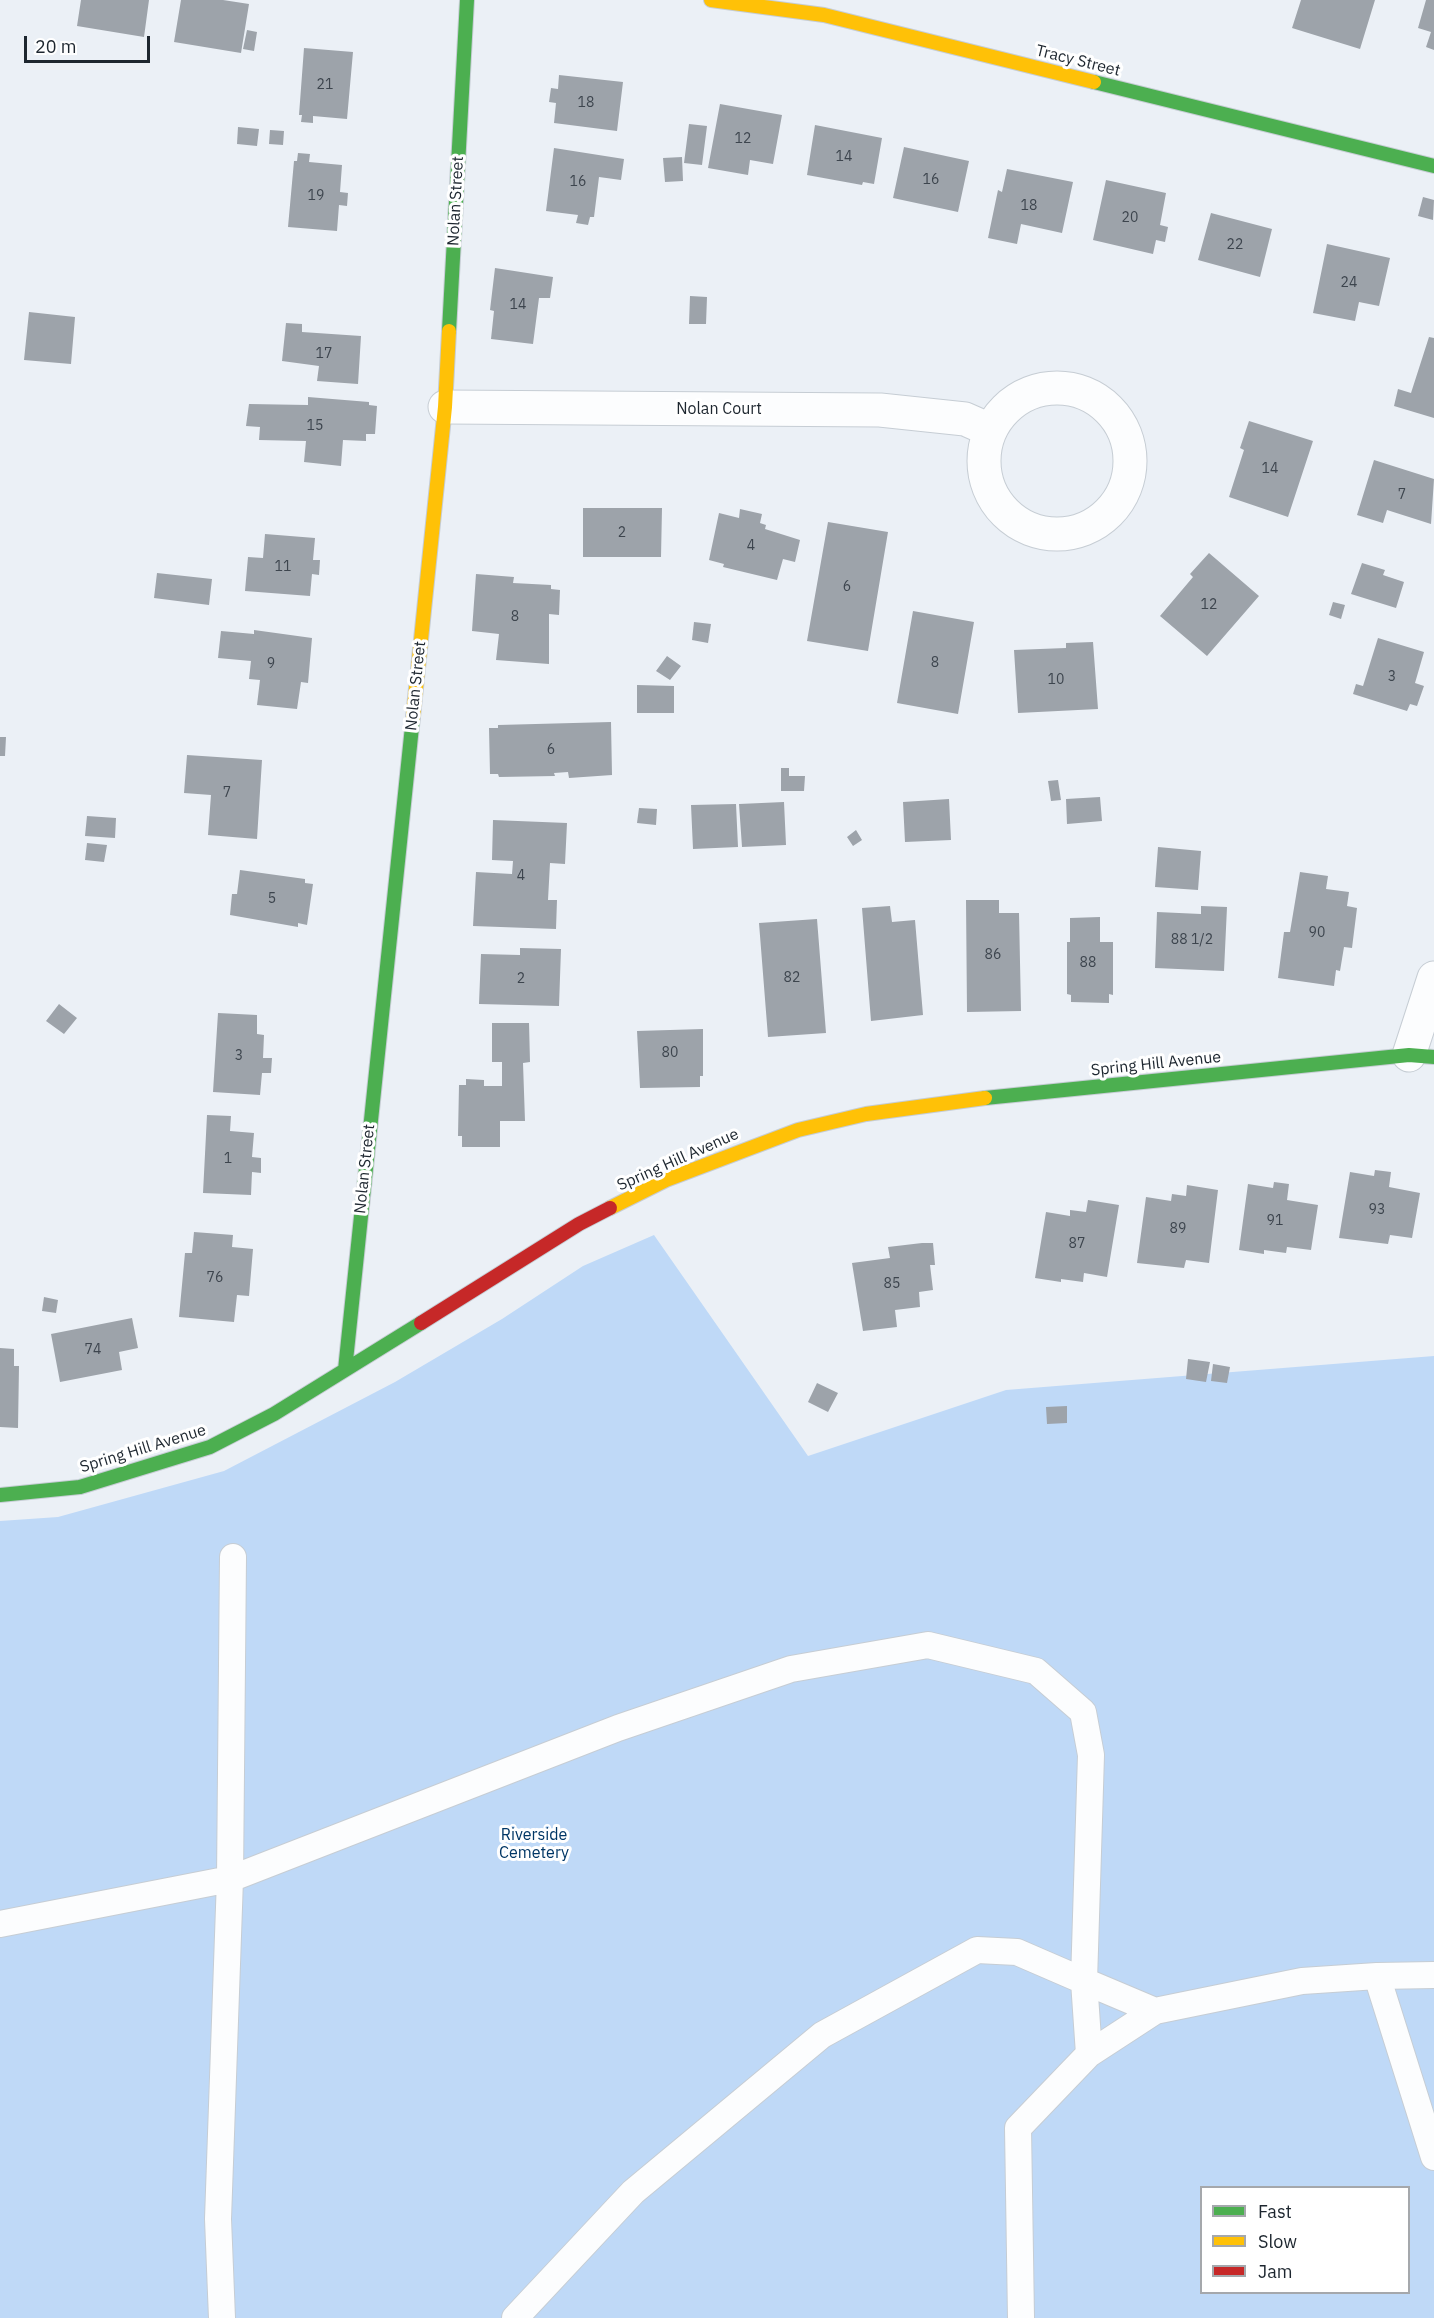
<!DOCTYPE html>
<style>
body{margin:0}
#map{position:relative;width:1434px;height:2318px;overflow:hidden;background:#ebf0f6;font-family:"IBM Plex Sans",sans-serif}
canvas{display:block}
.legend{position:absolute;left:1200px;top:2186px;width:210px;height:108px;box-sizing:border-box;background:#fff;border:2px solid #a5a8ac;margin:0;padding:8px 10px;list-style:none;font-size:18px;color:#1d262f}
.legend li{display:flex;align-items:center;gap:12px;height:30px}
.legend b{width:30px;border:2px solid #a5a8ac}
.scale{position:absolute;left:24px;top:36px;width:126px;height:27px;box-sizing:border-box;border:3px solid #1d262f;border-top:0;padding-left:8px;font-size:18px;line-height:21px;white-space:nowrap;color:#1d262f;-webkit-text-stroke:4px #fff;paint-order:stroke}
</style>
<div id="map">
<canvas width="1434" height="2318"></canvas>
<ul class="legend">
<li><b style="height:8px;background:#4caf50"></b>Fast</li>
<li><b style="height:8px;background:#ffc107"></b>Slow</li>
<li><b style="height:8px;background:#c62828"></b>Jam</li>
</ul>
<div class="scale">20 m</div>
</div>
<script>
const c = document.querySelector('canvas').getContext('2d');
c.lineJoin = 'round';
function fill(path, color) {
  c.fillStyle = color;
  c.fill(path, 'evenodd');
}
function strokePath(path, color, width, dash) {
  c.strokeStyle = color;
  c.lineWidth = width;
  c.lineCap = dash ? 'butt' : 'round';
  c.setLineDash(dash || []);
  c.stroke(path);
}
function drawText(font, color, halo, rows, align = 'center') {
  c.font = font + ' "IBM Plex Sans",sans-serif';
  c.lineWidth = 6;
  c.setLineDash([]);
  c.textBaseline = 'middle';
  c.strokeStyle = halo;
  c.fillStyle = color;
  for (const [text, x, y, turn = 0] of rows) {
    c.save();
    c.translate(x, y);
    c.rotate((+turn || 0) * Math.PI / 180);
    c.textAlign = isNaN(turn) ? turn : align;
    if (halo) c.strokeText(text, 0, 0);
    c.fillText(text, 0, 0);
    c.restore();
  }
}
const green = new Path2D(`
 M654,1235L808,1456L1006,1390L1434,1356V2318H0V1521L58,1517L224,1471L395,1382L502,1319L583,1266ZM1202,2188H1408V2292H1202Z`);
const building = new Path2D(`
 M81,0H149L144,37L77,26Z
 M181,0H223L249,4L241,53L174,42Z
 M1301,0H1375L1360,49L1292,28Z
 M1426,0H1434V50L1426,47L1431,32L1418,28Z
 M247,30L257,32L254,51L243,49Z
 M304,48L353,52L347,119L313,116V123L301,122L302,115H299Z
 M559,75L623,82L617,131L554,123L556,103L549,102L551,88L558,89Z
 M720,104L782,115L773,164L750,160L748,175L708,168Z
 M689,124L707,126L702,165L684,163Z
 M815,125L882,138L874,184L863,182L862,185L807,175Z
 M238,127L259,129L257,146L237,144Z
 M270,130L284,131L283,145L269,144Z
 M904,147L969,161L958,212L893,198Z
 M554,148L624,159L621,180L599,177L594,217H590L588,225L576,223L578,215L546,211Z
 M298,153L310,154L309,162L342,165L340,192L348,193L347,206L339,205L337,231L288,227L294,161H297Z
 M682,157L683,181L665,182L663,158Z
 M1007,169L1073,182L1062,233L1021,224L1017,244L988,238L998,190L1002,192Z
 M1106,180L1166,193L1160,225L1168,227L1165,242L1156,240L1153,254L1093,240Z
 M1423,197L1434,200L1433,220L1418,216Z
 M1211,213L1272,229L1260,277L1198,260Z
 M1327,244L1390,258L1379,306L1359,302L1355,321L1313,313Z
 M495,268L553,277L550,298H539L533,344L491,339L494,311L490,310Z
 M690,296L707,297L706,324H689Z
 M29,312L75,317L71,364L24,360Z
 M286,323L302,324V332L361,336L358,384L317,381L319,366L282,361Z
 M1429,337L1434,338V418L1394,406L1398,389L1411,393Z
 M308,397L369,402V405L377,406L375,434H366V441L343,440L341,466L304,462L306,441L259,440L260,427L246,426L249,404L308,405Z
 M1249,421L1313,441L1288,517L1229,497L1244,450L1240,448Z
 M1374,460L1434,479L1431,524L1387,510L1383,523L1357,515Z
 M583,508H662L661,557H583Z
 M740,509L762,514L760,523L766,525L765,529L800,540L795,562L783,559L777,580L723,567L724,564L709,560L719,513L739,518Z
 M828,522L888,532L868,651L807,641Z
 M265,534L315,538L313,560H320L319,575L312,574L310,596L245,591L248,557L263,558Z
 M1209,553L1259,596L1207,656L1160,616L1193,577L1190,574Z
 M1362,563L1385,570L1383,575L1404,582L1396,608L1351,594Z
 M157,573L212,579L209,605L154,598Z
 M476,574L514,577L513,583L551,585V589L560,590L559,615L549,614V664L496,660L499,634L472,631Z
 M1333,602L1345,605L1341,619L1329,615Z
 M913,611L974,622L958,714L897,703Z
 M694,622L711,624L708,643L692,640Z
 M254,630L312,638L308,683L301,682L297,709L257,705L260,680L249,679L251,661L218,658L221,631L254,634Z
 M1378,638L1424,652L1415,683L1424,686L1417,706L1410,704L1407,711L1353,694L1356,684L1363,686Z
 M1093,642L1098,709L1018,713L1014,650L1066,648V643Z
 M667,656L681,666L670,680L656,671Z
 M637,685L674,686V713H637Z
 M611,722L612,775L569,778L568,772L554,773L555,776L499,777L498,774H490L489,728H498V725Z
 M0,737H6L5,756H0Z
 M187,755L262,760L257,839L208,835L211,795L184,793Z
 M781,768H789V776H805L804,791H781Z
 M1058,780L1061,800L1051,801L1048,781Z
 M1100,797L1102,821L1067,824L1066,799Z
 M949,799L951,840L905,842L903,802Z
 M784,802L786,845L742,847L739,804Z
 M736,804L738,847L693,849L691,805Z
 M639,808L657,809L656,825L637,823Z
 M87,816L116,818L115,838L85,836Z
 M493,820L567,823L565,864L550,863L548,900H557L556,929L473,926L476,872L512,874L513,861L492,860Z
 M856,830L862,840L853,846L847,837Z
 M87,843L107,845L104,862L85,860Z
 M1158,847L1201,851L1198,890L1155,887Z
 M240,870L305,879V883L313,884L307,925L298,923V927L230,915L232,894H237Z
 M1300,872L1328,876L1326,889L1349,892L1347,906L1357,908L1352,948L1344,947L1340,971L1336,970L1334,986L1278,978L1284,932H1290Z
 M966,900H999V913H1019L1021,1011L967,1012Z
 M890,906L892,922L915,920L923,1015L871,1021L862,908Z
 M1201,906L1227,907L1224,971L1155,968L1157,912L1201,914Z
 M1100,917V942H1113V995L1109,994V1003L1071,1002V995L1067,994V942H1070V918Z
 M817,919L826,1033L768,1037L759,923Z
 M520,948L561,949L559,1006L479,1004L481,954L520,955Z
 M59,1004L77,1018L64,1034L46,1021Z
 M218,1013L257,1015V1034L264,1035L263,1058H272L271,1073H262L260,1095L213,1092Z
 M492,1023H529L530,1062L523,1063L525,1121H500V1147H462V1136H458L459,1085H466V1079L484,1080V1086H502V1062H492Z
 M703,1029V1076H700V1087L640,1088L637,1031Z
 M207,1115L231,1116L230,1131L254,1133L252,1157L261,1158V1173L252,1172L251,1195L203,1193Z
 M1375,1170L1391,1172L1389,1187L1420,1193L1412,1238L1390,1235L1388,1244L1339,1238L1350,1172L1374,1176Z
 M1274,1182L1289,1184L1287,1200L1318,1205L1311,1250L1287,1247L1286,1253L1264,1250V1254L1239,1250L1248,1184L1273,1188Z
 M1187,1185L1218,1190L1209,1263L1186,1260L1184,1268L1137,1263L1146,1197L1171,1201L1172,1194L1186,1196Z
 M1088,1200L1119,1205L1107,1277L1084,1273L1083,1282L1061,1279V1282L1035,1278L1046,1212L1070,1216V1210L1086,1212Z
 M194,1232L233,1235L232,1247L253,1249L249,1296L237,1295L234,1322L179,1317L185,1253H192Z
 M922,1243H933L935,1265H930L933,1290L919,1292L920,1307L895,1310L897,1327L863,1331L852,1263L890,1258L888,1247Z
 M44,1297L58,1300L56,1313L42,1311Z
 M132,1318L138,1348L119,1352L122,1370L60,1382L51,1334Z
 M0,1348L14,1349V1366H19L18,1428L0,1427Z
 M1188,1359L1210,1362L1206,1382L1186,1379Z
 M1213,1364L1230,1367L1227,1383L1211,1381Z
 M817,1383L838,1393L828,1412L808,1402Z
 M1067,1406V1423L1047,1424L1046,1407Z`);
const lane = new Path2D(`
 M233,1557L230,1879L618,1728L791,1669L928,1645L1036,1671L1083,1712L1091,1755L1084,1981L1017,1952L977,1950L822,2035L633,2192L515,2318
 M0,1924L230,1879L218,2219L222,2318
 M1377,1976L1434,1975
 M1155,2011L1302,1981L1377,1976L1434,2157
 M1021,2318L1018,2128L1089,2054L1155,2011L1084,1981L1089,2054`);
const street = new Path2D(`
 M984 461a73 73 0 1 1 146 0a73 73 0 1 1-146 0Z
 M445,407L880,410L965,419L990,430
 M1409,1055L1434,978`);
const fast = new Path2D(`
 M1094,82L1434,166
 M449,331L467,0
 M985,1098L1409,1055L1434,1057
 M345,1370L413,717
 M0,1495L80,1487L210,1447L274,1414L421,1323`);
const slow = new Path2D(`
 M711,0L824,15L1094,82
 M413,717L445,407L449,331
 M610,1208L666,1180L798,1130L866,1114L985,1098`);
const jam = new Path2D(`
 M421,1323L579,1224L610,1208`);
const numberNames = [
 ["21",325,85],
 ["18",586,103],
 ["12",743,139],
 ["14",844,157],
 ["16",931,180],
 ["16",578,182],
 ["19",316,196],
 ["18",1029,206],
 ["20",1130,218],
 ["22",1235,245],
 ["24",1349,283],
 ["14",518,305],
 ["17",324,354],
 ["15",315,426],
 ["14",1270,469],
 ["7",1402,495],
 ["2",622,533],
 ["4",751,546],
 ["11",283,567],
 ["6",847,587],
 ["12",1209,605],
 ["8",515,617],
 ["8",935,663],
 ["9",271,664],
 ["3",1392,677],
 ["10",1056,680],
 ["6",551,750],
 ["7",227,793],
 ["4",521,876],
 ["5",272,899],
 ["90",1317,933],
 ["88 1/2",1192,940],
 ["86",993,955],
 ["88",1088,963],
 ["82",792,978],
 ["2",521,979],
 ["80",670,1053],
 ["3",239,1056],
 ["1",228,1159],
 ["93",1377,1210],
 ["91",1275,1221],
 ["89",1178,1229],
 ["87",1077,1244],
 ["76",215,1278],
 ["85",892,1284],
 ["74",93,1350]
];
const streetNames = [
 ["Tracy Street",1078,61,14],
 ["Nolan Street",456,201,-87],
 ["Nolan Court",719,409],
 ["Nolan Street",416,686,-84],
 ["Spring Hill Avenue",1156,1064,-6],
 ["Spring Hill Avenue",678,1160,-24],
 ["Nolan Street",365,1169,-84],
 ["Spring Hill Avenue",143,1449,-17]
];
const parkNames = [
 ["Riverside",534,1835],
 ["Cemetery",534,1853]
];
fill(green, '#bfd9f7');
fill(building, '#9da3aa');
strokePath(lane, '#c6cdd4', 28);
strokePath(street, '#c6cdd4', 35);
strokePath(fast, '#c6cdd4', 16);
strokePath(slow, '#c6cdd4', 16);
strokePath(jam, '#c6cdd4', 16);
strokePath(lane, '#fcfdfe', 26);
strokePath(street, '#fcfdfe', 33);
strokePath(fast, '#4caf50', 14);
strokePath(slow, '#ffc107', 14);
strokePath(jam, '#c62828', 14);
drawText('14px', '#3d454e', null, numberNames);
drawText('16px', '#1d262f', '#fff', streetNames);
drawText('16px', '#003665', '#fff', parkNames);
</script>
